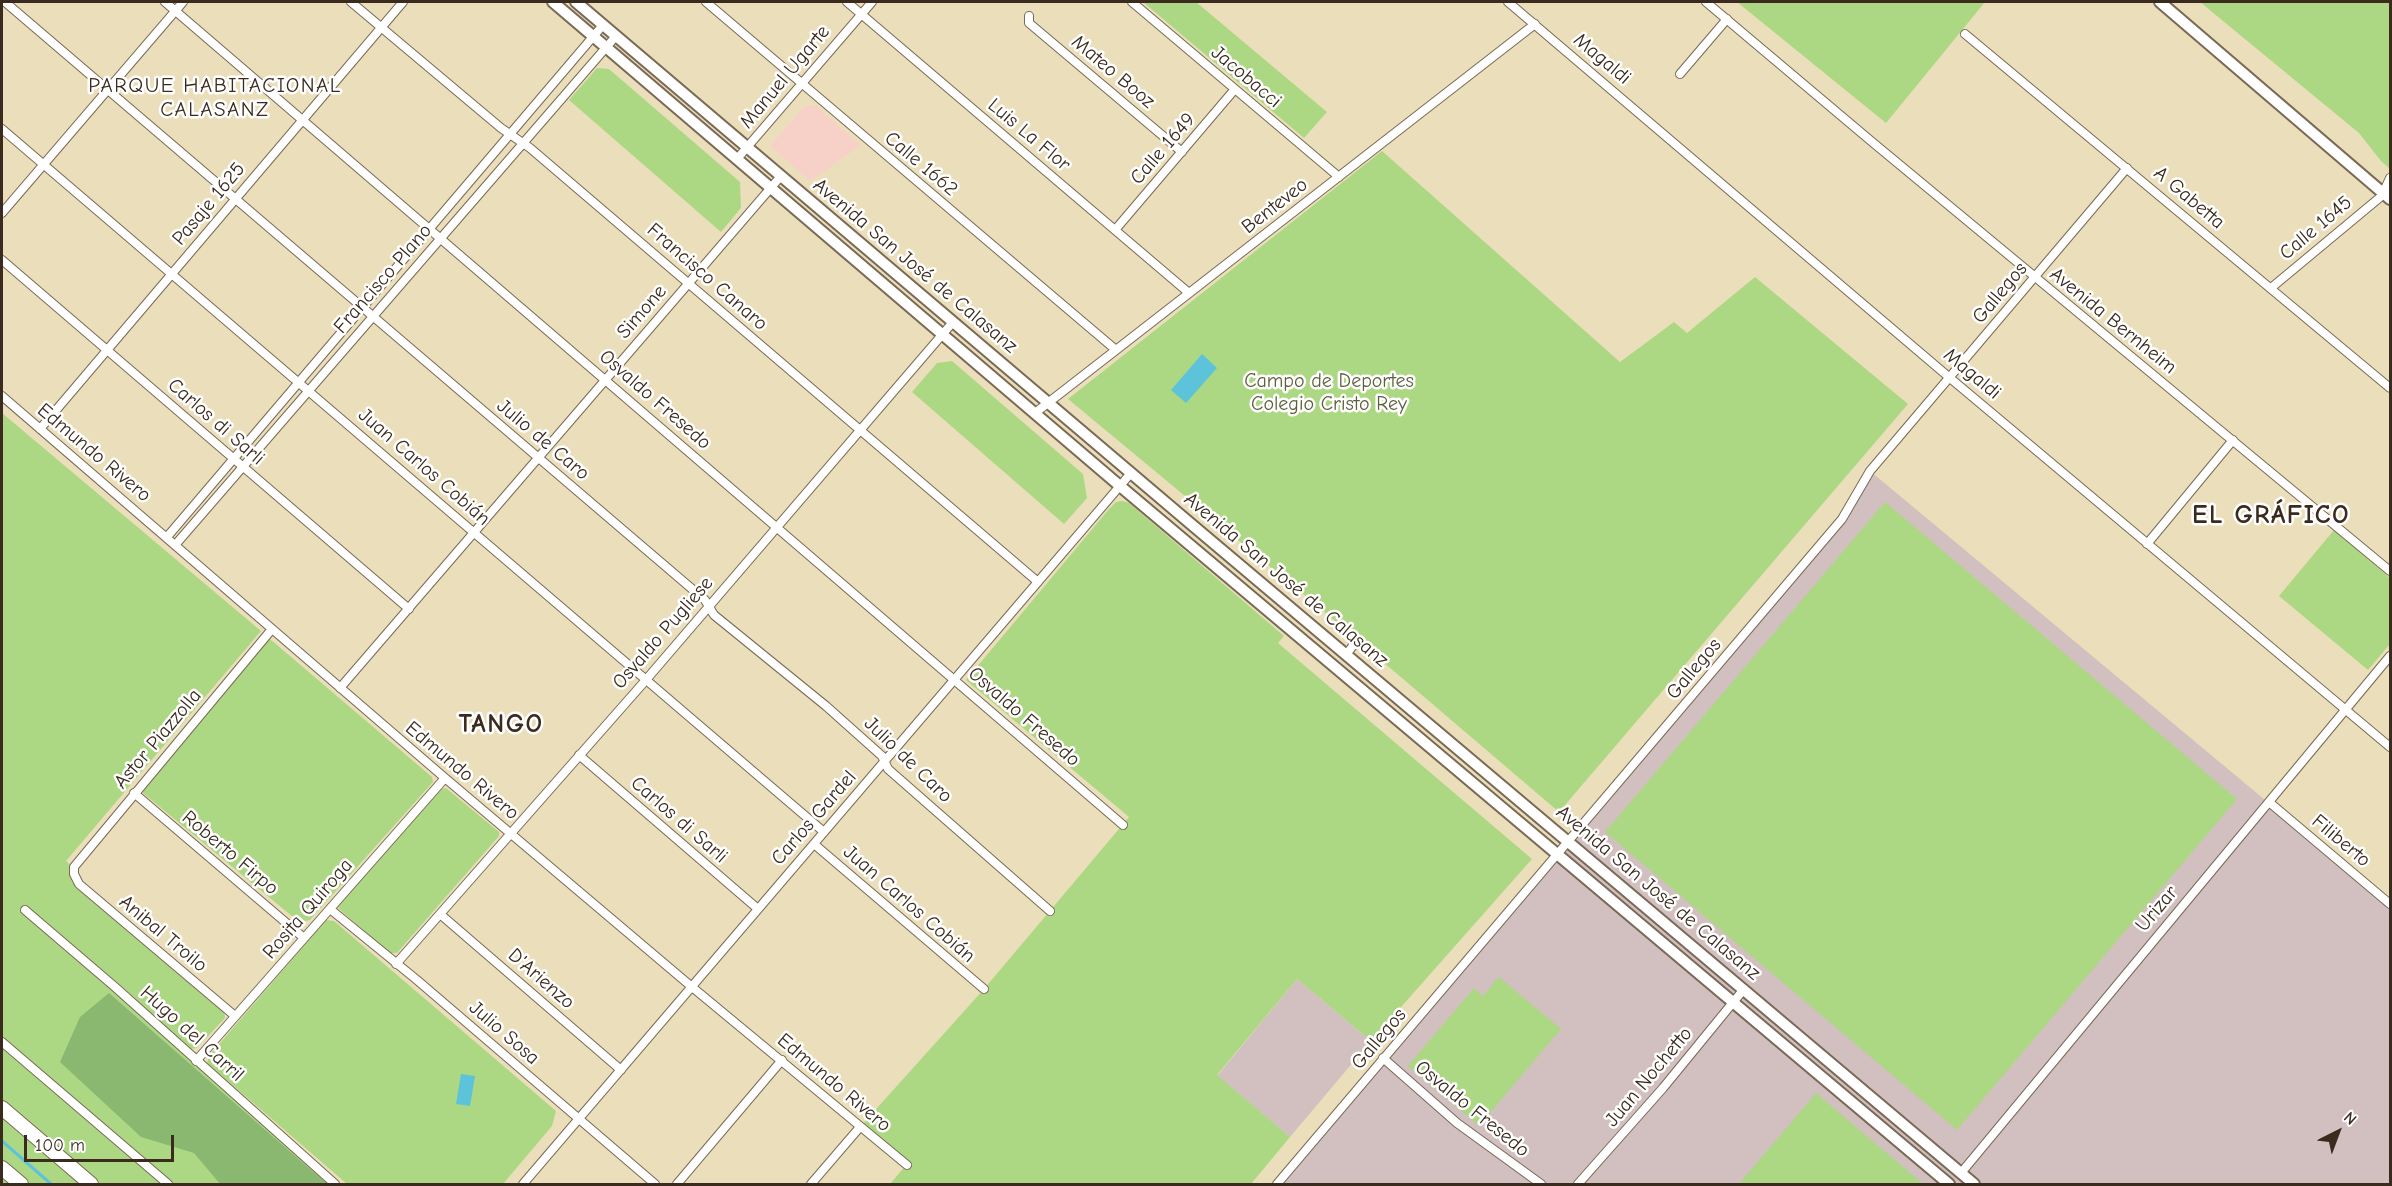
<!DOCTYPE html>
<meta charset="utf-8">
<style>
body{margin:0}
#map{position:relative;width:2392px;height:1186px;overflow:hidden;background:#ebdeba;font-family:"Comic Neue",sans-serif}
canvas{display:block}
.frame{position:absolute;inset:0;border:3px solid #3b2a1e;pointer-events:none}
.north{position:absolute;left:2308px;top:1102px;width:60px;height:60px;-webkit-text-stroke:4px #fff;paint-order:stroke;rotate:42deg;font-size:16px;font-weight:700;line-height:24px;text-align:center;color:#3b2a1e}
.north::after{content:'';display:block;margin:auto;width:21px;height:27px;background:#3b2a1e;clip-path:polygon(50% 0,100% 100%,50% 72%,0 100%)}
.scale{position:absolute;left:24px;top:1135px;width:150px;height:27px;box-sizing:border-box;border:3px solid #3b2a1e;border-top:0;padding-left:8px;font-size:18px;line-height:21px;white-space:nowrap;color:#3b2a1e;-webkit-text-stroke:4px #fff;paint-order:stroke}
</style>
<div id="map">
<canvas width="2392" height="1186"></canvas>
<div class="frame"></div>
<div class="north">N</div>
<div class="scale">100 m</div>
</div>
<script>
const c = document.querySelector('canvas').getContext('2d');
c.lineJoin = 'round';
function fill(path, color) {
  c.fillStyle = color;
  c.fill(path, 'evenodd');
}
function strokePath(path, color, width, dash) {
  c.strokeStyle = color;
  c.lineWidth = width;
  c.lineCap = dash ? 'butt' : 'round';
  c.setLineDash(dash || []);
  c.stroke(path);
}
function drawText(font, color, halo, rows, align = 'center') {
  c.font = font + ' "Comic Neue",sans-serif';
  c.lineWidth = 5;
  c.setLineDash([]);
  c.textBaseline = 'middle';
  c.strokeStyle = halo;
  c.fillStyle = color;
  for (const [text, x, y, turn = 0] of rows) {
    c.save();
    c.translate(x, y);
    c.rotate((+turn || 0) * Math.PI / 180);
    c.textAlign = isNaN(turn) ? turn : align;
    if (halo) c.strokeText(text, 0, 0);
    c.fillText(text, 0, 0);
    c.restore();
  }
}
const built = new Path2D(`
 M815,105L861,145L810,181L770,146L805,106Z`);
const industrial = new Path2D(`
 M1870,471L2390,904V1184H1277L1842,519Z
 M1297,979L1371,1041L1290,1137L1217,1076Z`);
const green = new Path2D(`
 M1143,2H1196L1327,112L1304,138Z
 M1737,2H1985L1886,123Z
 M2200,2H2390V169L2381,161L2359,133Z
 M597,68L609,69L740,182L741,208L721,232L569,100Z
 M1382,151L1620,362L1674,322L1687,333L1755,277L1908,404L1559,812L1314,603L1068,399Z
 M952,361L1083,474L1087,498L1064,524L912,392L937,363Z
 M2,413L261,631L66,861L72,866L70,875L72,882L224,1012L225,1018L197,1048L190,1049L125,989L28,907L25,910L335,1184H2Z
 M1122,501L1129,503L1284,636L1278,643L1532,859L1371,1041L1297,979L1217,1075L1290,1137L1251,1184H890L907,1164L860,1127L984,989L1129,817L966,680L1109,509L1116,502Z
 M1885,502L2237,799L1957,1130L1605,832Z
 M2334,530L2390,578V644L2368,670L2279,596Z
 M270,639L432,777L433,782L310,920L299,922L143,793L145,785L263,644Z
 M446,788L499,832V836L397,953H390L338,908V903L442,789Z
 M326,920L334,921L556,1111L552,1126L503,1184H347L207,1063L209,1056Z
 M1499,977L1561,1029L1479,1126L1408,1066L1474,988L1483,996Z
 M1816,1093L1923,1184H1739Z`);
const forest = new Path2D(`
 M109,993L327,1184H220L194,1153L141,1137L60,1062L80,1017Z`);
const water = new Path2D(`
 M1202,354L1217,368L1186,403L1171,390Z
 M461,1074L475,1076L470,1106L456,1104Z`);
const stream = new Path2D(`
 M2,1141L51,1184`);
const street = new Path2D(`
 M5,2L705,600L714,615L826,706L882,756L888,769L1050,911
 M165,2L1123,825
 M351,2L501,128L530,148L1038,582
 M706,2L1116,350
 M847,2L1189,293
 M1132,2L1339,177
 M1508,2L1950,378L2390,747
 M1706,2L1871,141L2390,571
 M1029,16V23L1182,152
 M1965,34L2390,388
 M1680,74L1727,19
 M2,129L824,832
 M737,159L872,2
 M2384,191L2390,178
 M2,213L183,2
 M1115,230L1235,89
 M2,260L409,609
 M2271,288L2390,189
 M2,396L445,778L692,987L907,1165
 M1035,413L1535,24
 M40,429L403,2
 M167,537L603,25
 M176,544L616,36
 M2147,544L2233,440
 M1346,655L1357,640
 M340,688L781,176
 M579,755L758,909
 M134,793L304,938
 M2269,802L2390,904
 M814,844L984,989
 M330,909L417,980L655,1184
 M25,910L115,987L335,1184
 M440,914L621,1070
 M396,964L645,681L953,322
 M235,1016L79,884L74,874V867L272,629
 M2,1042L168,1184
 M1383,1058L1457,1123L1541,1184
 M196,1061L445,778
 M1961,1173L2390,656
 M523,1184L1131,473
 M677,1184L782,1060
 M811,1184L860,1127
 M1277,1184L1842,519L1870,471L2127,168
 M1578,1184L1663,1088L1744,989`);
const secondary = new Path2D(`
 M553,2L1120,486L1949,1184
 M576,2C1039,399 1509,790 1974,1184
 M2160,2L2390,199`);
const highway = new Path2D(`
 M2,1108L91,1184
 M2,1168L21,1184`);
const streetNames = [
 ["Magaldi",1602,59,40],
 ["Mateo Booz",1113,72,40],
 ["Manuel Ugarte",785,77,-50],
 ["Jacobacci",1246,77,40],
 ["Luis La Flor",1029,135,40],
 ["Calle 1649",1163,149,-49],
 ["Calle 1662",921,164,40],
 ["A Gabetta",2189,198,40],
 ["Pasaje 1625",209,204,-50],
 ["Benteveo",1275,206,-38],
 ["Calle 1645",2316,228,-40],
 ["Avenida San José de Calasanz",915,266,40],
 ["Francisco Canaro",707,277,41],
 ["Francisco Plano",383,279,-49],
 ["Gallegos",2000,293,-50],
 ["Simone",642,312,-49],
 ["Avenida Bernheim",2113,321,39],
 ["Magaldi",1972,374,40],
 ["Osvaldo Fresedo",655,400,41],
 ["Carlos di Sarli",216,422,41],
 ["Julio de Caro",543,440,40],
 ["Edmundo Rivero",94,453,40],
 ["Juan Carlos Cobián",424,467,41],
 ["Avenida San José de Calasanz",1286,580,40],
 ["Osvaldo Pugliese",663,633,-49],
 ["Gallegos",1694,669,-50],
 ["Osvaldo Fresedo",1024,717,41],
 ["Astor Piazzolla",158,739,-50],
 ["Julio de Caro",908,760,44],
 ["Edmundo Rivero",462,771,40],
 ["Carlos Gardel",814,818,-49],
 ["Carlos di Sarli",679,820,41],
 ["Filiberto",2341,841,40],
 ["Roberto Firpo",230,853,40],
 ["Avenida San José de Calasanz",1658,893,40],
 ["Juan Carlos Cobián",909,904,41],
 ["Rosita Quiroga",308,909,-49],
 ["Urizar",2157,909,-50],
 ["Anibal Troilo",163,934,40],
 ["D'Arienzo",541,979,41],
 ["Julio Sosa",504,1033,41],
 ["Hugo del Carril",192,1034,42],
 ["Gallegos",1379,1039,-50],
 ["Juan Nochetto",1649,1077,-50],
 ["Edmundo Rivero",834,1083,40],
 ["Osvaldo Fresedo",1472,1109,39]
];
const parkNames = [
 ["Campo de Deportes",1329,381],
 ["Colegio Cristo Rey",1329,404]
];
const neighbourhoodNames = [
 ["PARQUE HABITACIONAL",215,86],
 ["CALASANZ",215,110]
];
const districtNames = [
 ["EL GRÁFICO",2271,516],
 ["TANGO",501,725]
];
fill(built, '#f7d1c7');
fill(industrial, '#d2bfc0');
fill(green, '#add883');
fill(forest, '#8ab871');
fill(water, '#5dc3da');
strokePath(stream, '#5dc3da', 3);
strokePath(street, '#796955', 10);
strokePath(secondary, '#796955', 14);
strokePath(highway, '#796955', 16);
strokePath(street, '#fff', 8);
strokePath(secondary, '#fff', 10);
strokePath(highway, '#fff', 14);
drawText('20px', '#3b2a1e', '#fff', streetNames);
drawText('20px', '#5d5e3c', '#fff', parkNames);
c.letterSpacing = '1.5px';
drawText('21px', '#3b2a1e', '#fff', neighbourhoodNames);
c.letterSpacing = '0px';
c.letterSpacing = '1.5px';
drawText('bold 26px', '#3b2a1e', '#fff', districtNames);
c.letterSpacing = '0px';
</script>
